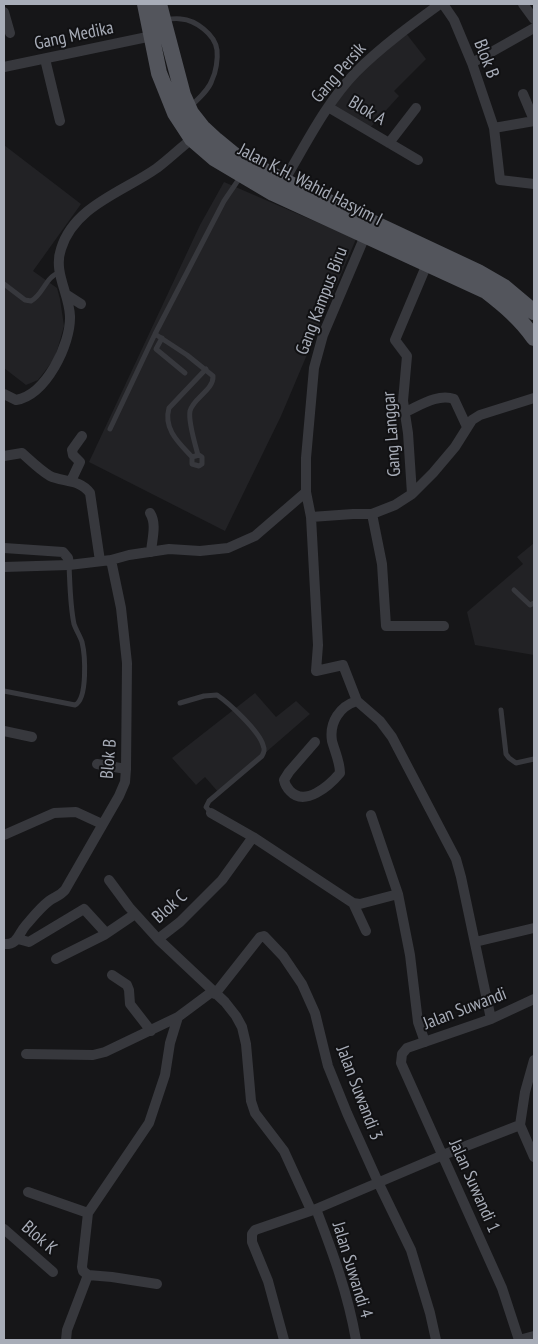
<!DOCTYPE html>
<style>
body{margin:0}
#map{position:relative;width:538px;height:1344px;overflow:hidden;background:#161618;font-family:"PT Sans Narrow",sans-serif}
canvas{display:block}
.frame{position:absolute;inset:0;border:5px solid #a8adb8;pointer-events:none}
</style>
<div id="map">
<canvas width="538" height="1344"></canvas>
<div class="frame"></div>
</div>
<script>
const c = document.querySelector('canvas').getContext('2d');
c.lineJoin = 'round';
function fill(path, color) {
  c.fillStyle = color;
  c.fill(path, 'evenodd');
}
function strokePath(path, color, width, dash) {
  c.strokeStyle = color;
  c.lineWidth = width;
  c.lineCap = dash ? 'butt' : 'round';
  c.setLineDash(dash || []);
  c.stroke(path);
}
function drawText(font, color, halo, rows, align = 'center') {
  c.font = font + ' "PT Sans Narrow",sans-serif';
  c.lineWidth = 4;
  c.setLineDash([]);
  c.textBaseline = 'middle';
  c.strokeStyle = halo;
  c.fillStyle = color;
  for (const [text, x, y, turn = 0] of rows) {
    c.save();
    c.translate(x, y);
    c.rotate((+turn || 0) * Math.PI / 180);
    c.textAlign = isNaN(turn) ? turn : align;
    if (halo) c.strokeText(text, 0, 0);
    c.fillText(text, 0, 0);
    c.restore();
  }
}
const built = new Path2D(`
 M405,32L426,59L394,91L399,96L369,129L331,106L356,76Z
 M4,145L81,204L33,271L57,288L60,299L64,326L55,358L38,380L26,385L4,368Z
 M224,182L356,239L281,416L225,531L89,462L200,225Z
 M534,543V655L475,645L467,612L523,564L517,557Z
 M255,693L276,717L296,701L310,714L219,793L205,777L196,785L172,758Z`);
const lane = new Path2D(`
 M165,20C170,19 176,18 181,19C195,20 215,34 217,50C218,59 216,72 212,80C209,90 198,99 190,107
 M4,284L25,300L31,301C43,295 46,276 59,273
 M155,334L187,355L213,376C214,390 193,398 190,411C188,421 195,444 198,455
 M162,338L156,349L185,373
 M110,429L155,334L224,201L241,176
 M192,457L199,455L202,457V464L199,466L192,464V457C179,443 163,429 169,408L206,369
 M514,590L530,605L534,603
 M4,691L75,705C88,699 85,654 82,642C80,636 76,630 74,624C70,605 70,584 69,565
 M180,703L204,696L217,695C229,703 259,731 263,745C265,750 264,752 262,756L209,801L206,807L211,813
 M501,710L506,754L509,758L516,763L534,759`);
const street = new Path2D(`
 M443,4L454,20L472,63L494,128L500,180L534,184
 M523,4L534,19
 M4,12L10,33
 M45,59L60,121
 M472,63L534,28
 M4,67L152,36
 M523,94L534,120
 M328,107L418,160
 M494,128L534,121
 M389,143L416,108
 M284,181C306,144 326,103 356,72C381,47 411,25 440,4
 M365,236L323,335L314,368L306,458V492L311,517L318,645L316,671L343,665L357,701L380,721L392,737L456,859L461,877L491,1019
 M67,295L81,304
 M4,394L16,400C46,395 71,344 70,316C69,293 53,272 61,249C74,206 123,192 157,168C169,159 180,148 192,139
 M405,412C419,406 438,393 454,399L467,427
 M4,456L22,453C31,461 40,470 50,476C62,482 80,479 90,493L100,561
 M71,481L80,462L73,455L72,450L82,436
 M412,494L408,433L403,401L407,356L395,340L427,264
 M150,513C157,524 152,539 151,552
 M372,514L382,564L386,626H444
 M311,517L353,514H372L395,505L412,494L433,473L455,447L472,420L480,415L534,398
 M4,548L63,552L68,558L69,565
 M4,567L69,565L111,560L129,555L169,549L200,551L228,548L255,536L306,492
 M4,731L32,737
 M315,742L289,772L284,780C285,785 286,787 290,791C305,807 329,786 340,773C340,762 335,752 332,741C329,722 340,706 357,701
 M97,764L126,769
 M211,813L253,837L353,903L360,904L398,894L410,955L418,1022L425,1042
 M371,815L398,894
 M4,835L54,813L76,812L102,824
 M253,837L222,880L180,922L158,939L225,1002L236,1016L242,1027L246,1044L251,1101L255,1113L284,1151L311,1210
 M109,880L129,907L158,939
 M353,903L366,931
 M18,939L29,942L84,909L106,933
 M475,942L534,928
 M4,944C18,945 18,934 26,925C33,917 40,908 49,901C54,897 60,896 65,890L119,796L125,782L126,769L127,663L121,608L111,560
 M56,959L104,935L135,914
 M112,975L127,985L129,990L130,1004L151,1031
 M215,994L260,937L264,936L283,956L302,984L315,1013L328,1066L347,1113L378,1182L411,1250L430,1313L436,1340
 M534,999L491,1019L407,1048L402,1054L401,1063L502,1288L519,1340L534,1336
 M26,1054L93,1055L105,1052L178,1017L213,991
 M520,1125L534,1157
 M28,1192L88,1213
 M316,1209C333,1253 348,1294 356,1340
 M4,1229L53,1272
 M157,1284L112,1277L88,1275L83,1271L82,1267L88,1213L149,1123L165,1075L170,1043L178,1017
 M66,1340L67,1330L88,1275
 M284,1340L268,1281L252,1242V1234L255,1230L316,1209L443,1155L520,1125L525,1092L534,1060`);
const primary = new Path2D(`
 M145,4L159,73L175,113L192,139L214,158L273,193L486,291C504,305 521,319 534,338
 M159,4L183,95L191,113L202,127L216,140L233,154L284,181L478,272L504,287L534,312`);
const streetNames = [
 ["Gang Medika",74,36,-12],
 ["Blok B",486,59,69],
 ["Gang Persik",339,73,-49],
 ["Blok A",367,111,31],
 ["Jalan K.H. Wahid Hasyim I",310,185,27],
 ["Gang Kampus Biru",322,301,-69],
 ["Gang Langgar",392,434,-94],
 ["Blok B",109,759,-85],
 ["Blok C",170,907,-42],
 ["Jalan Suwandi",465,1009,-21],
 ["Jalan Suwandi 3",359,1093,69],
 ["Jalan Suwandi 1",474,1186,66],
 ["Blok K",39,1238,41],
 ["Jalan Suwandi 4",352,1270,73]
];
fill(built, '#222225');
strokePath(lane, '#37383d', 5);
strokePath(street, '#37383d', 10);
strokePath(primary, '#53555c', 16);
drawText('18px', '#a8adb8', '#111113', streetNames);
</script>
